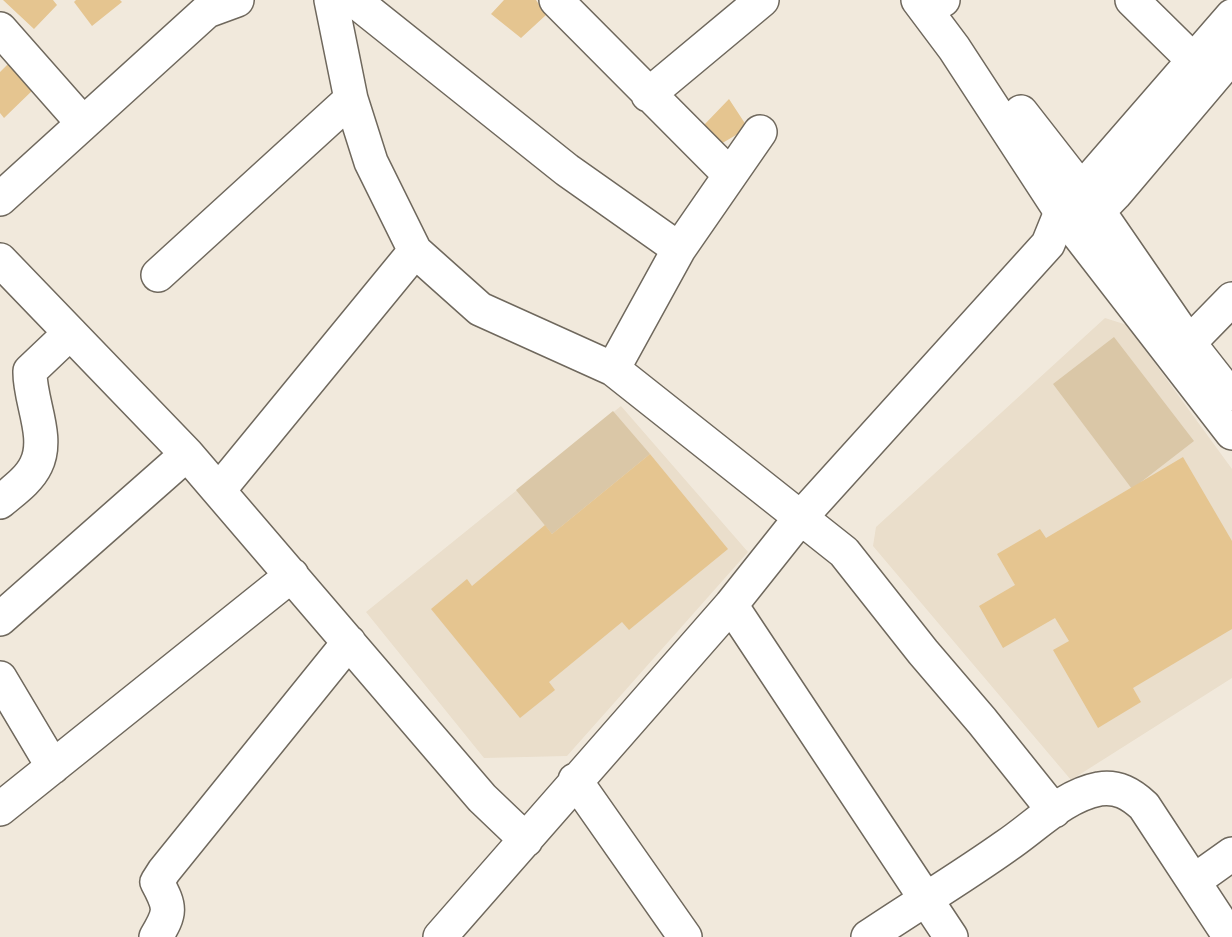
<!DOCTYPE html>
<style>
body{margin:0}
canvas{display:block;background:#f1e9dc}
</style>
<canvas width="1232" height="937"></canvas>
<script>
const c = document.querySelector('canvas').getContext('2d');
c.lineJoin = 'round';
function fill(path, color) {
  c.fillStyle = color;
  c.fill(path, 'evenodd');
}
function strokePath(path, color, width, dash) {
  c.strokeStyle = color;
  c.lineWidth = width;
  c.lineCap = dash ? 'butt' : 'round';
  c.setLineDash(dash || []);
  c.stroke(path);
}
const built = new Path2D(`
 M1105,318L1127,325L1232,469V678L1071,780L873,546L876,527Z
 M621,406L748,552L567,756L484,758L366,612Z`);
const green = new Path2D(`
 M1114,337L1194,441L1132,489L1053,384Z
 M613,411L650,454L552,534L516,490Z`);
const building = new Path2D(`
 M3,0H53L57,5L34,29Z
 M76,0H120L122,2L92,26L74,2Z
 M504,0H536L546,15L521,38L491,14Z
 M10,62L36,87L4,118L0,113V72Z
 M729,99L748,128L719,145L704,125Z
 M650,454L728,549L629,630L622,622L549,682L555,690L520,718L431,609L467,579L472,586L545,525L552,534Z
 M1183,457L1232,541V629L1133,688L1141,702L1098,728L1053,650L1069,641L1055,618L1003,648L979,606L1015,585L997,554L1040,529L1046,538Z`);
const minor = new Path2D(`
 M331,0L351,99L371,162L415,251L480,309L613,369L844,552L923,652L982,721L1054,811
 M354,0L567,170L679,249
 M556,0L729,174
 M1132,0L1193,60
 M941,1L943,0
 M0,29L82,122
 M648,95L762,0
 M0,199L207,11L237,0
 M0,260L187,454L482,798L526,840
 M158,275L351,99
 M1189,343L1232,299
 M613,369L679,249L760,132
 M219,490L415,251
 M0,502C13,491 29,480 36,465C50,437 29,400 30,371L70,333
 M731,605L951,937
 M0,619L187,454
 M0,678L53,767
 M575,780L685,937
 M0,809L292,575
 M1194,881L1232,854
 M156,937C171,912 171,908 157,882L164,871L349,642
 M440,937L731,605L801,517L1048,244L1061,212
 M868,937C914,906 961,878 1006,846C1036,826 1063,796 1099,789C1118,786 1131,794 1144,806L1230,937`);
const major = new Path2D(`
 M918,0L954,48L1061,212L1232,433
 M1021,112L1099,212L1189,343L1229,394
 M1066,207L1232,16
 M1084,226L1115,194L1232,56`);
fill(built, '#eadecb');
fill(green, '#dac7a7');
fill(building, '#e5c590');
strokePath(minor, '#6f685d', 36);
strokePath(major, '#6f685d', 36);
strokePath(minor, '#fff', 33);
strokePath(major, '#fff', 33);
</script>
